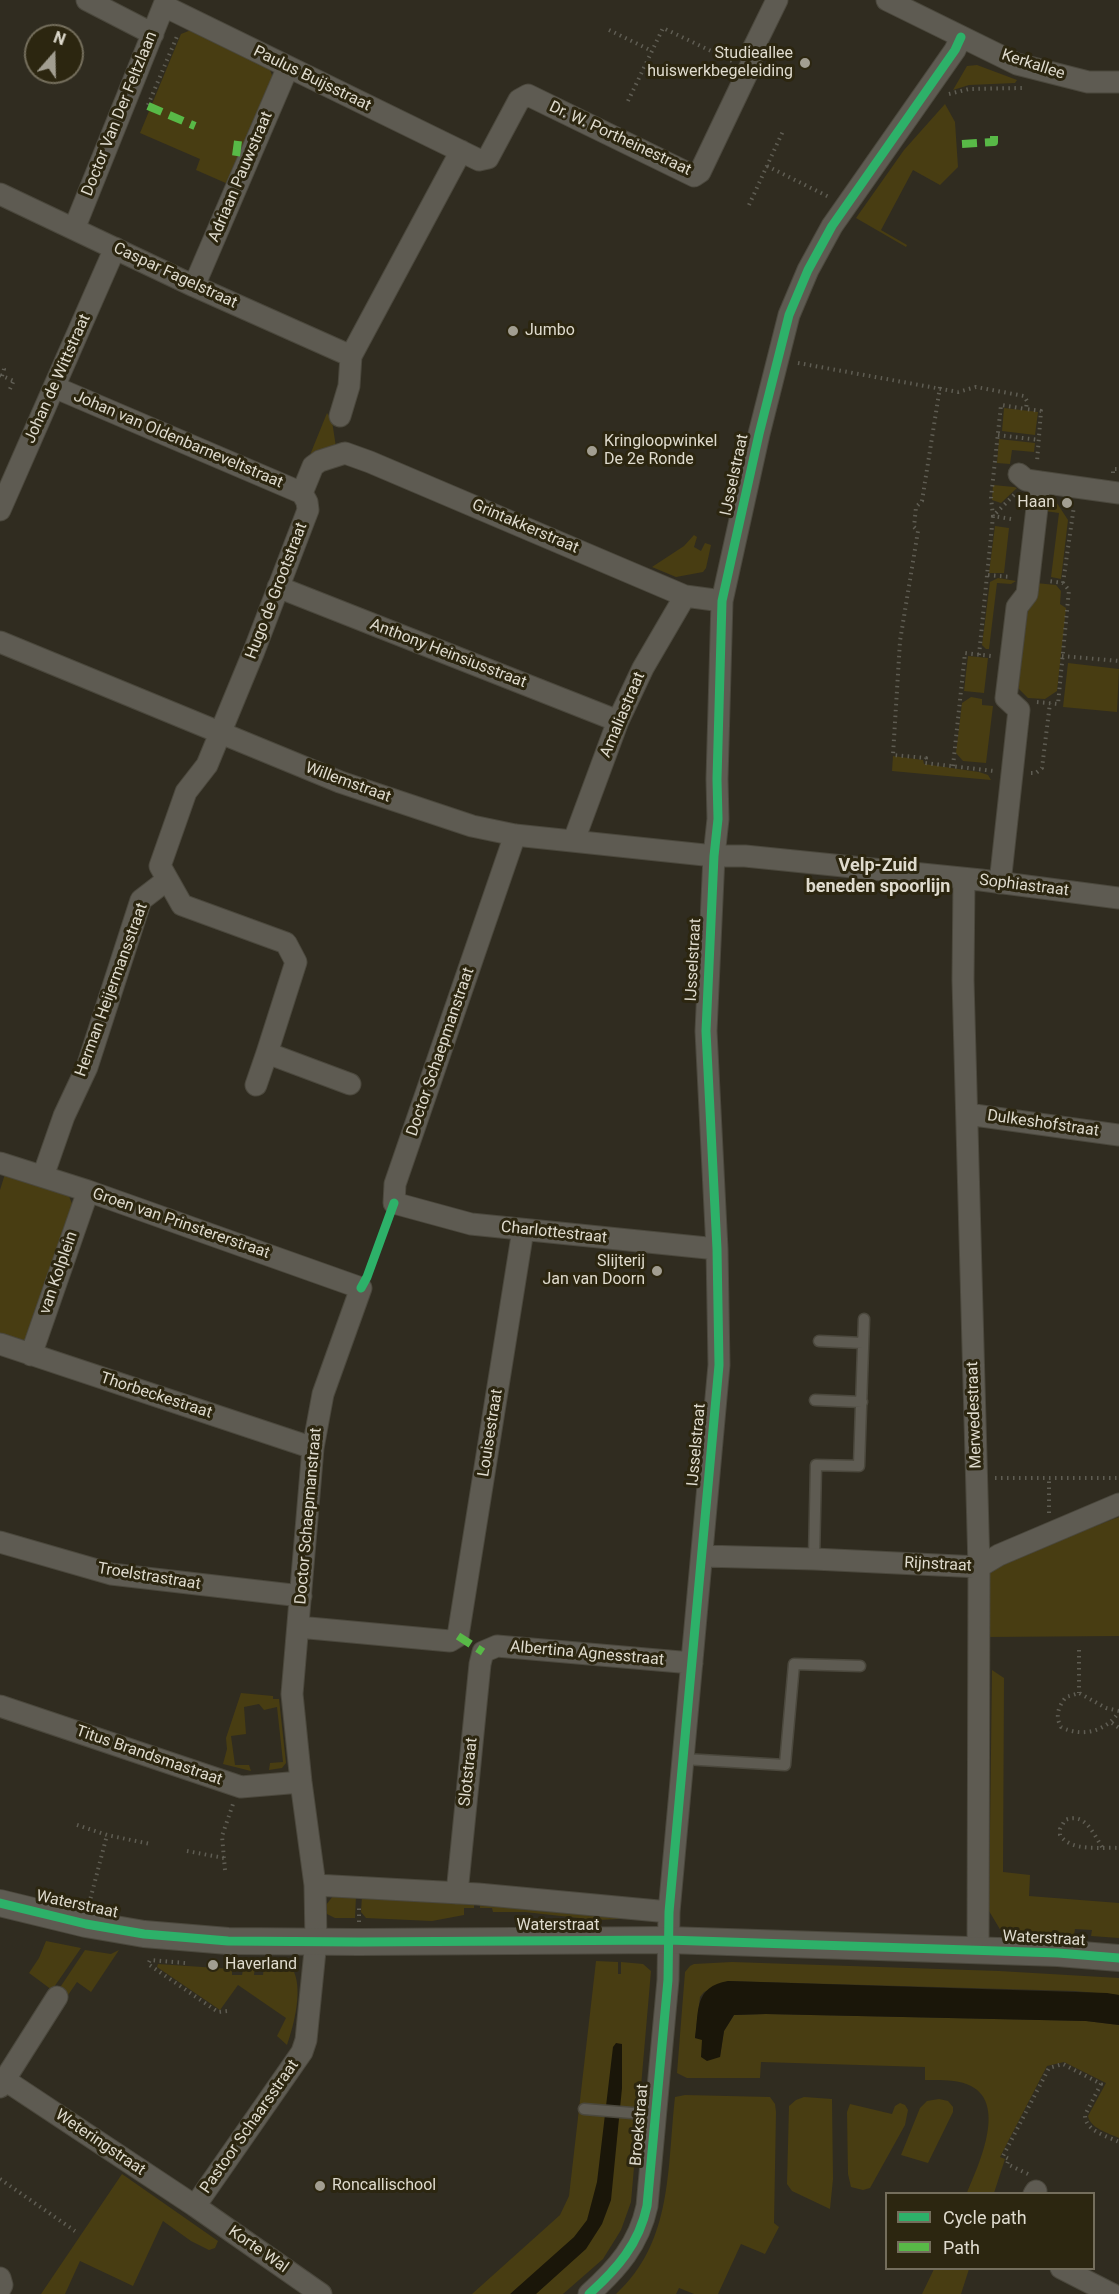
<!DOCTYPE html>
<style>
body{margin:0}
#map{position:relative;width:1119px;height:2294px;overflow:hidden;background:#302c20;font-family:Roboto,sans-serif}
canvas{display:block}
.legend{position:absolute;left:885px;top:2192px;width:210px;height:78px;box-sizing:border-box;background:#2c2610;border:2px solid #746e5c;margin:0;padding:8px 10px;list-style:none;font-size:18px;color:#dfdbce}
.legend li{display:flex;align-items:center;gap:12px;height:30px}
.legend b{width:30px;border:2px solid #746e5c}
.north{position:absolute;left:24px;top:24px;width:60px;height:60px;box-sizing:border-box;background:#2c2610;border:2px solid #746e5c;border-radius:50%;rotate:20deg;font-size:16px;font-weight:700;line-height:24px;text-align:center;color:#dfdbce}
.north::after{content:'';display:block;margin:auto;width:21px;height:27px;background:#a29e91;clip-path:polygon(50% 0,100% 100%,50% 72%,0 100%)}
</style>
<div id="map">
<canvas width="1119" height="2294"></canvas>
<ul class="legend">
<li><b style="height:8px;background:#2db169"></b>Cycle path</li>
<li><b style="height:8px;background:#58b947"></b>Path</li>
</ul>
<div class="north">N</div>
</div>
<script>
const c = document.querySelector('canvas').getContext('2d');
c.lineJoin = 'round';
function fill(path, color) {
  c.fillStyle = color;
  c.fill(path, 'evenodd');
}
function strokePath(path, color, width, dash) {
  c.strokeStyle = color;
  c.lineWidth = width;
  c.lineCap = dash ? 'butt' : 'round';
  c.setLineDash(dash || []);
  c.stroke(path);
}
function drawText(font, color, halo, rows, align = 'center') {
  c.font = font + ' Roboto,sans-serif';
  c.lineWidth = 6;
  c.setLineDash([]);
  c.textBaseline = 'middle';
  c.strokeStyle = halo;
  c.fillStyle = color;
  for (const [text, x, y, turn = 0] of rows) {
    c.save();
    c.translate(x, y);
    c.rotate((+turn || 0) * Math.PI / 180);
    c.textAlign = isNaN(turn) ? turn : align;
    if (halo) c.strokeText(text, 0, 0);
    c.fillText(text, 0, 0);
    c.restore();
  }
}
const green = new Path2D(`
 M191,30L270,70L274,80L228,184L196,170L200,159L140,133L181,34Z
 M977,65L1017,80L1015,83L969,85L953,90L967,66Z
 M945,104L955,122L958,167L940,185L913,170L881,230L907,245L906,247L856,218L904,150Z
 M1004,408L1038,412L1035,435L1002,431Z
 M327,413L332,421L336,447L310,455Z
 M999,439L1035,443L1034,452L1012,450L1010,464L997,463Z
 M993,485L1014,487L1017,488L1001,503L992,500Z
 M1053,497L1068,520L1061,579L1051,577L1059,513L1045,511L1046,503Z
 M995,526L1009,528L1004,573H989Z
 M694,535L697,537L694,547L701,551L705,543L711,545L706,568L703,572L676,577L652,567L684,546Z
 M998,578L1016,581L1011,584L997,583L989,649H986L982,645L990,582Z
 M1036,583L1056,585L1061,591L1060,604L1066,608L1057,691L1045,699L1028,698L1018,688L1028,606Z
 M968,656L988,658L984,693L964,691Z
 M1068,663L1119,669L1117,712L1063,707Z
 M971,697L982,699V705L993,706L986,763L963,761L956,753L962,703Z
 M893,756L923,760L924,764L979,772L988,775L991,780L892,771Z
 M5,1174L68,1194L73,1206L30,1342L0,1333V1190Z
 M1119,1517V1636L987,1637L984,1574L1032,1550Z
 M992,1670L1004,1678L1003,1872L1030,1875L1029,1896L1119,1903V1938L1091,1936L1092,1930L1075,1929L1074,1935L1001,1931L989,1911Z
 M241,1693L273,1696V1699H279L286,1763L282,1768L269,1770L270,1763L283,1762L277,1707L264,1710L259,1704L244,1707L246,1734L231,1736L235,1765H249L251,1771L223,1764L227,1749L226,1738Z
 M333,1896H356L355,1918H335L327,1914L326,1905Z
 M362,1896L474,1902V1908H464V1915L432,1921L366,1918L361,1912Z
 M480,1902L639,1918L597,1920L525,1912H493L492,1908H480Z
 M46,1941L81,1948L52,1990L29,1973L39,1958Z
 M85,1950L111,1954L119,1950L91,1992L77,1982L66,1998L57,1992Z
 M596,1961L618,1962V1974H621V1962L643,1964L651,1971L631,2202L621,2230L603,2259L563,2294H472L560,2215L569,2196Z
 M732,1962L999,1971L1119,1978V1995L1075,1991L728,1981L704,1992L700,1997L695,2038L702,2039V2043L720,2057L724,2031L734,2015L766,2014L1086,2021L1119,2025V2138C1108,2133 1090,2128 1088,2116L1106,2083L1064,2062L1047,2066L1000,2157L1005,2159L994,2193H967C977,2168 1008,2105 971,2086C958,2079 939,2080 925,2080V2067L761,2062L760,2078H687L677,2073L685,1972L690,1966L694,1964Z
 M158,1964L232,1969V1975H242L243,1970L255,1967L254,1975H263L264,1966L292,1968C304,1987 294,2025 287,2045L277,2036L286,2018L238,1985L220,2010L157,1967Z
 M685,2095L770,2097L775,2104L776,2112L774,2223L779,2227L765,2254L741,2244L718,2294H694L679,2288L676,2294H616C673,2242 667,2168 675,2097Z
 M804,2097L832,2099L833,2179L830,2209L792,2191L787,2184L789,2106L796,2100Z
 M939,2099L948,2101L953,2107V2112L928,2163L901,2155L920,2108L927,2101Z
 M900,2103L905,2105L908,2110L905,2125L870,2188L863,2190L851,2187L848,2174L847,2112L850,2104L892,2114L895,2106Z
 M122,2174L218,2241L215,2248L209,2250L191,2241L163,2221L133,2286L80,2261L65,2294H41Z
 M934,2269H969L961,2294H922Z`);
const water = new Path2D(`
 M728,1981L1107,1993L1119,1995V2025L1086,2021L766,2014L734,2015L724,2031L720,2057L707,2061L701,2057L702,2040L695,2038C699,2010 694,1987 728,1981Z
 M616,2043L622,2044V2088L611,2200L602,2224L586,2249L536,2294H510L574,2237L587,2220L597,2182L613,2047Z`);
const path = new Path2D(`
 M609,30L652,51
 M949,94L969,89L1022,88
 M628,101L663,28L732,61
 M148,105L178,34
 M767,166L829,197
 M749,205L783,131
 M798,363L958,392L976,387L1024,396L1027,401L1026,409L1041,411L1037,462
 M0,375L14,381
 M2,376L4,369L3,367
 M940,387L922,501L916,507L914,527L918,531L900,641L893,755L926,758L925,763L994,771
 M10,389L14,380
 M998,435L1039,440
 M1113,473V469H1119
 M1011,519L993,516L991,498L1001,405L1026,409
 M988,575L1011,577
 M1063,583L1074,506
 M979,655L993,516L1015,494
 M1062,656L1119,661
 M1037,702L1058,704L1069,590L1063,583L1048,581
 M953,766L965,653L991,656
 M1031,773H1036L1042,768L1050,703
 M995,1478H1119
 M1049,1513V1478
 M1079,1650V1693
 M1119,1711L1106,1708L1079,1693L1066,1697C1058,1707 1055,1716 1061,1727C1083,1738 1106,1731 1119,1712
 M1112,1723L1119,1728
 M77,1825L107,1835L150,1844
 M1102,1847C1093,1833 1085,1812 1065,1820L1060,1829V1835C1071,1852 1101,1847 1119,1848
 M187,1851L224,1858
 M225,1870L222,1836L233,1804
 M89,1904L107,1835
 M359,1922V1906
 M185,1963L150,1960L148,1964L218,2012L227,2011
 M1028,2174L1007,2164L1009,2159L1003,2156L1049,2068L1063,2064L1101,2084L1085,2115C1085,2131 1107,2136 1119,2142
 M0,2179L75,2231`);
const service = new Path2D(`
 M819,1341L863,1343
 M815,1400L862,1402
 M814,1559L816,1465L859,1466L864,1319
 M684,1759L785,1765L794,1664L860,1666
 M584,2109L656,2115`);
const minor = new Path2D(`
 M87,0L153,34
 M887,0L1017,64L1088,82H1119
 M164,6L479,160L488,158L519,100L528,95L694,176L700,172L751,65L753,49L777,0
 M0,194L194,286L351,356
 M74,229L166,0
 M194,286L288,67
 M54,387L302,493
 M340,416L349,386L351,356L461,151
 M1019,474L1026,480L1040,482
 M0,510L115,248
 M278,587L618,721
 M0,642L340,782L472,826L515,835L714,856H745L981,880L1119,898
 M515,835L395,1184L394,1203L471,1224L717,1249
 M574,840L618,721L643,668L685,596
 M964,879L963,980L979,1567L978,1951
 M1000,883L1019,710L1006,698L1017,607L1027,594L1040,482L1119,493
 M350,1084L267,1053L296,962L286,943L182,905L160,866L186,792L207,765L254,651L308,510L307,502L302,493L313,466L320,461L345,453L370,462L685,596L722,601
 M256,1085L267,1053
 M967,1114L1119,1135
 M0,1163L88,1191L361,1288L323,1394L313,1448L292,1694L301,1782L315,1885L316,1941L306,2040L302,2052L195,2206
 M43,1176L64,1116L87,1067L141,900L167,880
 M0,1344L313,1448
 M31,1355L88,1191
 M0,1542L111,1574L301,1596
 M703,1556L814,1559L979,1567L999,1555L1119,1504
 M298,1627L450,1641L458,1636L523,1230
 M0,1706L241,1787L301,1782
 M315,1885L478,1894L669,1912
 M457,1893L480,1664L483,1652L497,1646L692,1663
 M5,2080L195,2206L321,2294
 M0,2087L57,1997
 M1034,2194L1036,2191
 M1061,2268L1112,2294
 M0,2278L2,2285L0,2289
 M589,2294C617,2269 639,2244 647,2206L668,1980L669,1912L719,1365L717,1249L706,1031L714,856L718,819L717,779L722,601L759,434L789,315L808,270L832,226L955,50L961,37`);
const tertiary = new Path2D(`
 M0,1903L86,1924L144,1934L228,1941L359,1942L668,1940L1058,1953L1119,1958`);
const quiet = new Path2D(`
 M148,106L195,126
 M238,141L236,156L246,163
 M962,144L994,142V135
 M458,1636L483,1652`);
const cycleway = new Path2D(`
 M361,1288L367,1277L394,1203
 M0,1903L86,1924L144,1934L228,1941L359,1942L668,1940L1058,1953L1119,1958
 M589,2294C617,2269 639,2244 647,2206L668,1980L669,1912L719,1365L717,1249L706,1031L714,856L718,819L717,779L722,601L759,434L789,315L808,270L832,226L955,50L961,37`);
const markers = [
 [805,63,6,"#a29e91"],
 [513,331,6,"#a29e91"],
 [592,451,6,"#a29e91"],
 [1067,503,6,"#a29e91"],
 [657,1271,6,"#a29e91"],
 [213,1965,6,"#a29e91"],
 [320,2186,6,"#a29e91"]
];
const poiNames = [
 ["Studieallee",793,54,"right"],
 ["huiswerkbegeleiding",793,72,"right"],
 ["Jumbo",525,331],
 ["Kringloopwinkel",604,442],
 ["De 2e Ronde",604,460],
 ["Haan",1055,503,"right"],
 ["Slijterij",645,1262,"right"],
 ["Jan van Doorn",645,1280,"right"],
 ["Haverland",225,1965],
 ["Roncallischool",332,2186]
];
const streetNames = [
 ["Kerkallee",1033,65,18],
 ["Paulus Buijsstraat",312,79,26],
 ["Doctor Van Der Feltzlaan",120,114,-68],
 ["Dr. W. Portheinestraat",620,139,25],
 ["Adriaan Pauwstraat",241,177,-67],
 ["Caspar Fagelstraat",175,276,25],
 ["Johan de Wittstraat",58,379,-66],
 ["Johan van Oldenbarneveltstraat",178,440,23],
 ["IJsselstraat",735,475,-78],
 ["Grintakkerstraat",525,527,23],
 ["Hugo de Grootstraat",277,591,-69],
 ["Anthony Heinsiusstraat",448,654,21],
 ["Amaliastraat",623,715,-67],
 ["Willemstraat",348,783,20],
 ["Sophiastraat",1024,886,7],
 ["IJsselstraat",694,960,-87],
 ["Herman Heijermansstraat",112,990,-70],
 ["Doctor Schaepmanstraat",441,1052,-71],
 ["Dulkeshofstraat",1043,1124,8],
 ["Groen van Prinstererstraat",181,1224,19],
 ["Charlottestraat",554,1233,6],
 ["van Kolplein",59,1273,-71],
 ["Thorbeckestraat",156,1396,18],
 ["Merwedestraat",975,1415,-92],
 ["Louisestraat",491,1433,-81],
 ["IJsselstraat",697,1445,-85],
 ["Doctor Schaepmanstraat",309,1516,-85],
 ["Rijnstraat",938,1565,3],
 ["Troelstrastraat",149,1577,9],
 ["Albertina Agnesstraat",587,1654,5],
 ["Titus Brandsmastraat",149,1756,19],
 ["Slotstraat",469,1772,-84],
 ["Waterstraat",77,1905,12],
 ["Waterstraat",558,1926],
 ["Waterstraat",1044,1939,3],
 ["Broekstraat",640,2125,-85],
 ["Pastoor Schaarsstraat",250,2127,-55],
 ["Weteringstraat",100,2143,34],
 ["Korte Wal",258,2250,35]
];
const neighbourhoodNames = [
 ["Velp-Zuid",878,866],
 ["beneden spoorlijn",878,887]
];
fill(green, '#483d12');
fill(water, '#1a1609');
strokePath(service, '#4b483d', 13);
strokePath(minor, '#4b483d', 23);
strokePath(tertiary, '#4b483d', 28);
strokePath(path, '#5f5d53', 4, [1.5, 4.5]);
strokePath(service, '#5e5b52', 10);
strokePath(minor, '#5e5b52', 21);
strokePath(tertiary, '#5e5b52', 26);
strokePath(quiet, '#58b947', 8, [15, 8]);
strokePath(cycleway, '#2db169', 9);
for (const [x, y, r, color] of markers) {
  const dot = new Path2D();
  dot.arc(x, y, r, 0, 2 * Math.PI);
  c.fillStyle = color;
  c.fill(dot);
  strokePath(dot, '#2c2610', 2);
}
drawText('16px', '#dfdbce', '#2c2610', poiNames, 'left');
drawText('16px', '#dfdbce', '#2c2610', streetNames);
drawText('bold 18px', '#dfdbce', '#2c2610', neighbourhoodNames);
</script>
